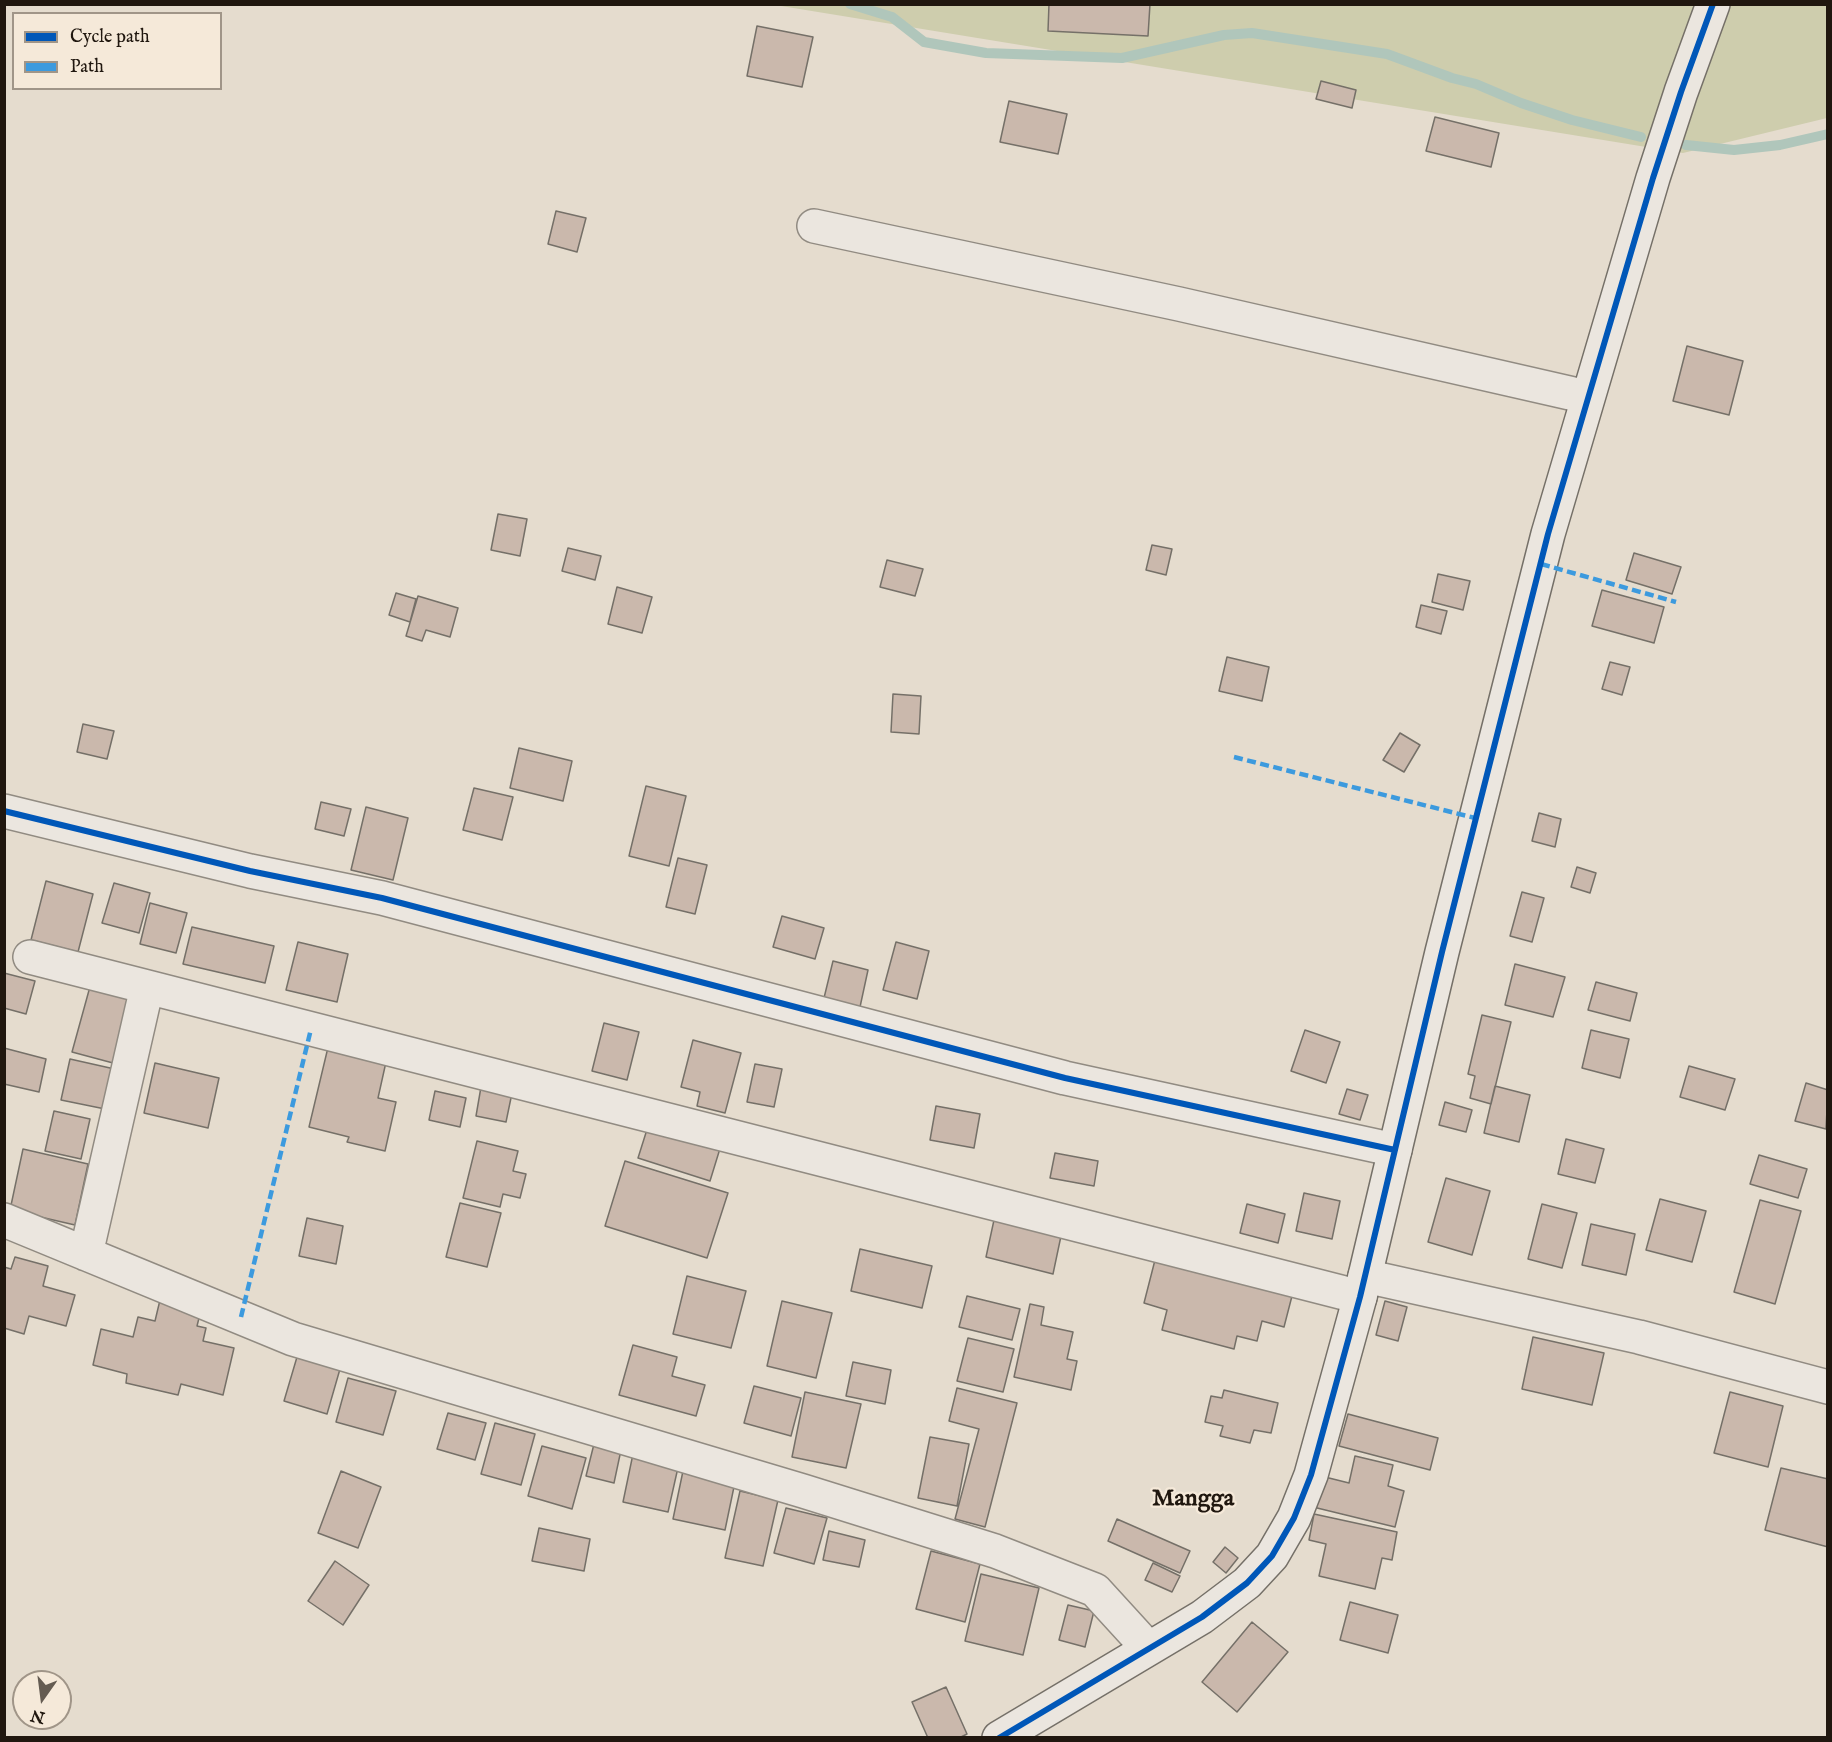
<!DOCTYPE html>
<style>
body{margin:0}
#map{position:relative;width:1832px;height:1742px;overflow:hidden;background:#e5dcce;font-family:"IM FELL English",serif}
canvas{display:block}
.frame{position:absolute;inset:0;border:6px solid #20170f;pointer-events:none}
.legend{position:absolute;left:12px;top:12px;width:210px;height:78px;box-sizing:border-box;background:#f5e9d9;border:2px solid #a09588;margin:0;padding:8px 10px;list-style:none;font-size:18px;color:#20170f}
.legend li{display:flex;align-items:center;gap:12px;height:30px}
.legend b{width:30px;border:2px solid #a09588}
.north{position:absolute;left:12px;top:1670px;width:60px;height:60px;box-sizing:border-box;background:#f5e9d9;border:2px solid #a09588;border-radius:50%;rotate:194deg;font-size:16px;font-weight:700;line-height:24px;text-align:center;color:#20170f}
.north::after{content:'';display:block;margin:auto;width:21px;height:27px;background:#655c52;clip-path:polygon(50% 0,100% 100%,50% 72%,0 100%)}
</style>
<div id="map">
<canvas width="1832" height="1742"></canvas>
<div class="frame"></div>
<ul class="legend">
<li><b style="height:8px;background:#0057b8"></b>Cycle path</li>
<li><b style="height:8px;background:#3c9ade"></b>Path</li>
</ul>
<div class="north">N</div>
</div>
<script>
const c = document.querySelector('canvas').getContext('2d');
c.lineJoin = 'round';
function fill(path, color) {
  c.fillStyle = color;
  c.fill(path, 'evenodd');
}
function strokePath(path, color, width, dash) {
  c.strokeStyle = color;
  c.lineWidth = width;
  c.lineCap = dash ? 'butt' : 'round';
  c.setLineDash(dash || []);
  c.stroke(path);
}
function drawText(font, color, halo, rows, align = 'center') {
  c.font = font + ' "IM FELL English",serif';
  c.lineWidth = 4.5;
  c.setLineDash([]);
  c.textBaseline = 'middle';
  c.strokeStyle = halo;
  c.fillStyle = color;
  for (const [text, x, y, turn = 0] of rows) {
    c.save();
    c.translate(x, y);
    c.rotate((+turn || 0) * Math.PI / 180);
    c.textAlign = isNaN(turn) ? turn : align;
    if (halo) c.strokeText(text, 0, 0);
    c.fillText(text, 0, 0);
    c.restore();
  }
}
const green = new Path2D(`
 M775,5H1827V118L1683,153Z`);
const stream = new Path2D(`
 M850,4L892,17L924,42L986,53L1122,58L1224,35L1252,33L1387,54L1452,78L1476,84L1521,103L1572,120L1641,137
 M1686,145L1734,150L1780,145L1828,134`);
const building = new Path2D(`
 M1049,4H1150L1148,36L1048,31Z
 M757,26L813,37L802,87L747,76Z
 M1321,81L1356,90L1352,108L1316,99Z
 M1009,101L1067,114L1058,154L1000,142Z
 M1435,117L1499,133L1491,167L1426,151Z
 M556,211L586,218L577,252L548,244Z
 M1687,346L1743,361L1729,415L1673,401Z
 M498,514L527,519L520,556L491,550Z
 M1152,545L1172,549L1166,575L1146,570Z
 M568,548L601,556L595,580L562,571Z
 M1634,553L1681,567L1672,594L1626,580Z
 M887,560L923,569L915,596L880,587Z
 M1438,574L1470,581L1463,610L1432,602Z
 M617,587L652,597L642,633L608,624Z
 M1602,590L1664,607L1654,643L1592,626Z
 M396,593L416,599L410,622L389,615Z
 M418,596L458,608L450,637L426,630L422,641L406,636Z
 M1421,605L1447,611L1441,634L1416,627Z
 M1227,657L1269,667L1262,701L1219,691Z
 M1610,662L1630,667L1622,695L1602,689Z
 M893,694L921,696L919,734L891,732Z
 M83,724L114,731L107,759L77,752Z
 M1400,733L1420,745L1404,772L1383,760Z
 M519,748L572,761L563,801L510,788Z
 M646,786L686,796L669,866L629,856Z
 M474,788L513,797L502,840L463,830Z
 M321,802L351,809L344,836L315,829Z
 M366,807L408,818L393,880L351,870Z
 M1539,813L1561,819L1555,847L1532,841Z
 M678,858L707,865L695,914L666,907Z
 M1577,867L1596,873L1590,893L1571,887Z
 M46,881L93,894L78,952L31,940Z
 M114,883L150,893L139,933L102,923Z
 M1522,892L1544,898L1532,942L1510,936Z
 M150,903L187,913L176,953L140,944Z
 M782,916L824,928L815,959L773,947Z
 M192,927L274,946L265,983L183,964Z
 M298,942L348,954L337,1002L286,990Z
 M896,942L929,951L917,999L883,990Z
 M833,961L868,970L860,1007L824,998Z
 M1515,964L1565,977L1553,1017L1505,1005Z
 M4,973L35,981L26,1014L4,1008Z
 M1596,982L1637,993L1630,1021L1588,1010Z
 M91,983L132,994L113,1063L72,1052Z
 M1482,1015L1511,1022L1491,1104L1470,1098L1475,1076L1468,1074Z
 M604,1023L639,1032L627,1080L592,1071Z
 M1305,1030L1340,1042L1326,1083L1291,1071Z
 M1591,1030L1629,1039L1620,1078L1582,1068Z
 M330,1039L388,1053L378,1098L396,1102L385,1151L347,1142L349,1137L309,1127Z
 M693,1040L741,1053L725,1113L697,1106L700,1092L681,1087Z
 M4,1048L46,1059L39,1092L4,1084Z
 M70,1059L119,1070L110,1110L61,1100Z
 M155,1063L219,1078L208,1128L144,1113Z
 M755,1064L782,1069L774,1107L747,1102Z
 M1689,1066L1735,1079L1725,1110L1680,1097Z
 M1806,1083L1828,1090L1826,1129L1795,1121Z
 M1495,1086L1530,1095L1519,1142L1484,1133Z
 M481,1087L512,1093L506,1122L476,1116Z
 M1347,1089L1368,1095L1360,1120L1339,1114Z
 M435,1091L466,1098L460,1127L429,1120Z
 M1445,1102L1472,1110L1466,1132L1439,1125Z
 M936,1106L980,1114L974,1148L930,1140Z
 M54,1111L90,1119L81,1159L45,1151Z
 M650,1120L722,1142L710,1181L638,1158Z
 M1566,1139L1604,1149L1595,1183L1558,1174Z
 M477,1141L518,1151L513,1171L526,1174L520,1198L503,1194L500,1207L463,1198Z
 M23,1149L88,1164L75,1225L10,1210Z
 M1055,1153L1098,1161L1094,1186L1050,1178Z
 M1759,1155L1807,1169L1798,1198L1750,1184Z
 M625,1161L728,1193L707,1258L605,1226Z
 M1446,1178L1490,1191L1472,1255L1428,1242Z
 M1304,1193L1340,1201L1332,1239L1296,1231Z
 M1660,1199L1706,1211L1692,1262L1646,1250Z
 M1760,1200L1801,1211L1775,1304L1734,1292Z
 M460,1203L501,1213L487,1267L446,1257Z
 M1247,1204L1285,1214L1278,1243L1240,1233Z
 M1542,1204L1577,1213L1562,1268L1528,1259Z
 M307,1218L343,1226L336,1264L299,1256Z
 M994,1220L1061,1236L1053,1274L986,1257Z
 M1591,1224L1635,1234L1626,1275L1582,1265Z
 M860,1249L932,1266L922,1308L851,1291Z
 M15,1257L48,1266L43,1286L75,1295L66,1326L29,1316L24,1334L4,1328V1267L11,1269Z
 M1155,1260L1292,1296L1284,1327L1262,1321L1257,1341L1237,1336L1234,1349L1162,1330L1167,1310L1144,1303Z
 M687,1276L746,1291L731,1348L673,1334Z
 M967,1296L1020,1309L1012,1340L959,1327Z
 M160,1300L201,1310L197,1326L206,1328L203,1341L234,1348L223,1395L181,1384L178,1395L126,1383L127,1374L93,1365L101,1329L133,1337L138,1317L155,1321Z
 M782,1301L832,1313L816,1378L767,1366Z
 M1385,1301L1407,1307L1398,1341L1376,1335Z
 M1030,1304L1044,1307L1041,1325L1073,1332L1067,1359L1077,1361L1071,1390L1014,1377Z
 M1533,1337L1604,1353L1592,1405L1522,1389Z
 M968,1338L1014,1349L1003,1392L957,1381Z
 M633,1345L677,1357L672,1376L705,1385L696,1416L619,1395Z
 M297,1357L340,1369L327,1414L284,1401Z
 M853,1362L891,1370L885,1404L846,1396Z
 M348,1378L396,1391L383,1435L336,1422Z
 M754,1386L801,1398L791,1436L744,1423Z
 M957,1388L1017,1403L985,1527L955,1519L979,1429L949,1421Z
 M1224,1390L1278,1403L1271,1433L1254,1430L1250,1443L1220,1436L1223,1426L1205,1422L1211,1396L1222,1398Z
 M805,1392L861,1404L846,1468L792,1457Z
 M1730,1392L1783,1406L1768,1467L1714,1453Z
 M448,1413L486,1423L475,1460L437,1449Z
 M1348,1414L1438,1438L1430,1470L1339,1446Z
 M495,1423L535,1434L521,1485L481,1474Z
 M930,1437L969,1444L957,1506L918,1498Z
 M594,1444L621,1450L614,1483L586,1476Z
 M542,1446L586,1458L572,1509L528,1496Z
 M633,1454L679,1463L668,1512L623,1502Z
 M1355,1456L1393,1465L1388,1486L1404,1491L1395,1527L1313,1507L1321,1476L1349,1483Z
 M1781,1468L1828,1479V1547L1765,1530Z
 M341,1471L381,1487L358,1548L318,1533Z
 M683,1471L735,1482L725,1530L673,1519Z
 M740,1491L778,1500L763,1566L725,1558Z
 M786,1508L827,1518L814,1564L774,1553Z
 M1314,1514L1397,1532L1392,1560L1382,1558L1375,1589L1319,1576L1326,1544L1309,1540Z
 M1117,1519L1190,1551L1180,1573L1108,1541Z
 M539,1528L590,1539L584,1571L532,1561Z
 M829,1531L865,1540L859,1567L823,1560Z
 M1225,1547L1238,1558L1226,1573L1213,1562Z
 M931,1551L980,1564L965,1622L916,1609Z
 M335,1561L369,1585L343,1625L308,1601Z
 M1153,1563L1180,1576L1172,1592L1145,1580Z
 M981,1574L1039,1588L1023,1655L965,1641Z
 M1350,1602L1398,1615L1388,1653L1340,1640Z
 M1068,1605L1094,1611L1085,1647L1059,1640Z
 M1252,1622L1288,1652L1237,1712L1202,1682Z
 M946,1687L967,1734L959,1738H928L912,1702Z`);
const street = new Path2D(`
 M814,226L1179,304L1587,397
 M4,811L250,871L382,898L1065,1078L1395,1150
 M30,957L1360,1297
 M4,1220L293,1339L803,1491L995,1551L1095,1590L1148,1648
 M86,1254L147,987
 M1365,1276L1639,1337L1828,1387`);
const secondary = new Path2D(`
 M999,1738L1202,1617L1247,1583L1272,1556L1294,1518L1311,1475L1360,1297L1442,952L1548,534L1653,178L1681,92L1713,4`);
const quiet = new Path2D(`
 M1541,564L1676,602
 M1234,757L1475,818
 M241,1317L311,1029`);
const cycleway = new Path2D(`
 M4,811L250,871L382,898L1065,1078L1395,1150
 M999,1738L1202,1617L1247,1583L1272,1556L1294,1518L1311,1475L1360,1297L1442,952L1548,534L1653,178L1681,92L1713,4`);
const neighbourhoodNames = [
 ["Mangga",1193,1500]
];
fill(green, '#cecdad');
strokePath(stream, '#b0c6bb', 10);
fill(building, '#cab8ac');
strokePath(building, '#757068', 1.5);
strokePath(street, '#918b82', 36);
strokePath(secondary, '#757068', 36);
strokePath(street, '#ebe6df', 33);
strokePath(secondary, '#ebe6df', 33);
strokePath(quiet, '#3c9ade', 4.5, [9, 4.5]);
strokePath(cycleway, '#0057b8', 6);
drawText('bold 24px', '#20170f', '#f5e9d9', neighbourhoodNames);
</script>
